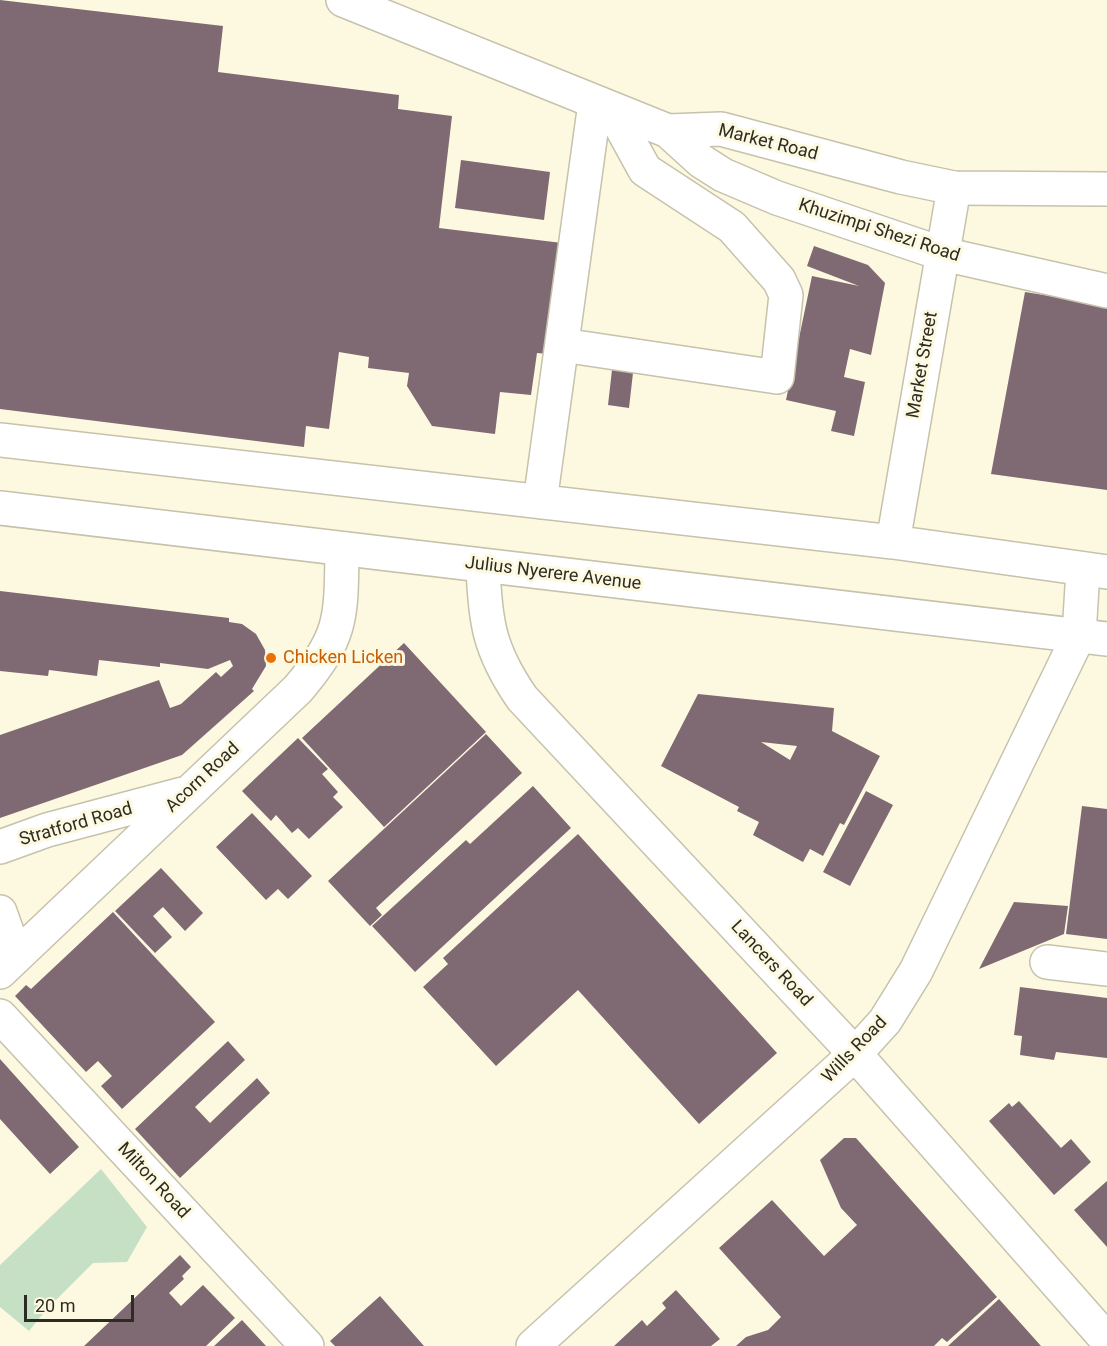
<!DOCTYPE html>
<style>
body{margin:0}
#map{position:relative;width:1107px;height:1346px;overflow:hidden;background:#fdf9e1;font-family:Roboto,sans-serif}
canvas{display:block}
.scale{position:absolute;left:24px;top:1295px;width:110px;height:27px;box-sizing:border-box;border:3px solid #2d2c23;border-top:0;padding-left:8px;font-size:18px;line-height:21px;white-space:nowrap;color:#2d2c23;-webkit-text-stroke:4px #fdf9e1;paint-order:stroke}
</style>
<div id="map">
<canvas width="1107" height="1346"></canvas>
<div class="scale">20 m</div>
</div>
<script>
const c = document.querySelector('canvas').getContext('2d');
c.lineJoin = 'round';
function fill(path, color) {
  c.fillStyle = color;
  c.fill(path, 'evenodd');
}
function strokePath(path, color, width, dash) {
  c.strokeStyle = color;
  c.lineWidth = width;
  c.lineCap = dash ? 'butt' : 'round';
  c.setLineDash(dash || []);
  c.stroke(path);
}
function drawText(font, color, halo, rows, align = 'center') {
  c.font = font + ' Roboto,sans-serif';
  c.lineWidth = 6;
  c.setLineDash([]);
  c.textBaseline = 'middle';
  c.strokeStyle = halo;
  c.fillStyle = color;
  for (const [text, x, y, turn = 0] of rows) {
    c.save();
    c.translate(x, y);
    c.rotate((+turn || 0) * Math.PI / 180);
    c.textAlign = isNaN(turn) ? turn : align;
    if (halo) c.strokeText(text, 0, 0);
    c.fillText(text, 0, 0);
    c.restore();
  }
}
const green = new Path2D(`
 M101,1169L147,1227L127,1262L93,1263L46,1310L29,1331L0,1307V1265Z`);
const building = new Path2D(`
 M0,0L223,26L218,72L399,95L398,109L452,116L439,228L562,243L548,354L537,353L531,395L500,392L495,434L432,426L407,386L409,373L368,368L369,357L339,352L329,429L306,426L304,447L0,409Z
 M461,160L550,172L544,220L455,208Z
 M814,246L868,265L885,283L871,355L850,349L844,377L865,382L854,436L831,431L836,411L786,400L812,276L859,286L807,266Z
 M1025,292L1107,305V490L991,474Z
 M613,361L634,364L629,408L608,405Z
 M0,591L229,618V622L242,624L256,634L265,650L266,666L252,689L254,691L182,755L0,818V735L159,680L170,708L181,704L216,672L221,677L233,666L230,660L208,669L160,663V667L99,660L97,676L49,670L48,676L0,671Z
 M404,643L486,732L384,827L302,738Z
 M698,694L834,708L832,731L880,756L844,825L840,823L823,856L810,849L803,862L753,835L759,822L737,811L739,807L661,766ZM761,742L797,746L790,760Z
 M486,734L522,773L376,908L382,915L370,926L328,881Z
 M298,738L328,769L322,774L338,792L333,797L343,807L309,839L298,828L292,833L276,815L271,821L242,791Z
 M533,786L571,828L415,972L372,926L466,840L470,844Z
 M866,791L893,805L850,886L823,872Z
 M1082,806L1107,809V939L1066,934Z
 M252,813L312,876L288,899L278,889L266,900L216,847Z
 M578,834L777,1053L699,1124L578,990L496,1066L423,987L448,964L443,958Z
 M161,868L203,913L185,931L163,907L153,916L172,937L155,953L115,911Z
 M1014,902L1068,906L1064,934L979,969Z
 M113,912L215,1022L122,1109L101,1086L112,1076L98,1061L86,1072L15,996L26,985L31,989Z
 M1020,987L1107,998V1058L1056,1052L1054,1060L1020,1055L1022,1036L1014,1035Z
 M228,1041L245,1060L195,1107L210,1123L257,1078L270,1093L180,1178L135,1129Z
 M0,1059L79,1147L50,1174L0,1119Z
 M1019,1101L1061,1148L1071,1139L1091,1162L1054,1195L989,1121L1009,1103L1012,1107Z
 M844,1138H856L997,1297L947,1342L942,1338L934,1346H736L746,1337L768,1330L781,1317L719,1248L772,1200L824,1256L857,1225L841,1208L820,1160Z
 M1107,1181V1247L1074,1210Z
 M180,1255L191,1267L182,1276L184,1279L169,1293L181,1306L203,1285L235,1318L206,1346H84Z
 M676,1290L720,1339L711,1346H614L642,1320L647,1326L666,1308L662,1303Z
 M380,1296L424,1346H335L330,1341Z
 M999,1299L1041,1346H948Z
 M242,1320L266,1346H214Z`);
const minor = new Path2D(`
 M562,345L777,377L786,295L779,280L732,227L645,170L612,110
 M0,440L893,542L1107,572
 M540,502L595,103
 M893,542L954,188
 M483,566C485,622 489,650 522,698L855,1054L1107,1340
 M0,847L47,830L183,794
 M0,912L16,957
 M1047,962L1107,969
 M0,972L298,689C343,636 341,617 342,550
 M0,1016L307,1346
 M533,1346L855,1054L885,1021L916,971L1079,635L1083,570`);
const major = new Path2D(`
 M343,0L668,131L721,129L901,177L954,188L1107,189
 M668,131L701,161L723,175L777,198L943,254L1107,291
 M0,508L1107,639`);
const markers = [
 [271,658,6,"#e8710a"]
];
const streetNames = [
 ["Market Road",768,143,14],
 ["Khuzimpi Shezi Road",879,231,18],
 ["Market Street",923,365,-80],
 ["Julius Nyerere Avenue",553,574,7],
 ["Acorn Road",203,778,-43],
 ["Stratford Road",76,825,-16],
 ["Lancers Road",771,964,47],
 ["Wills Road",855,1050,-46],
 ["Milton Road",153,1181,47]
];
const foodNames = [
 ["Chicken Licken",283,658]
];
fill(green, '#c5e0c5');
fill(building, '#7f6a74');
strokePath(minor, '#c6c2ac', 36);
strokePath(major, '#c6c2ac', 36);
strokePath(minor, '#fff', 33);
strokePath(major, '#fff', 33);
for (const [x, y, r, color] of markers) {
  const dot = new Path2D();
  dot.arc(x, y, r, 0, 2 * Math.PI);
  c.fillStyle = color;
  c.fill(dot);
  strokePath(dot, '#fdf9e1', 2);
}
drawText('18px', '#2d2c23', '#fdf9e1', streetNames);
drawText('18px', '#c56008', '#fdf9e1', foodNames, 'left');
</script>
